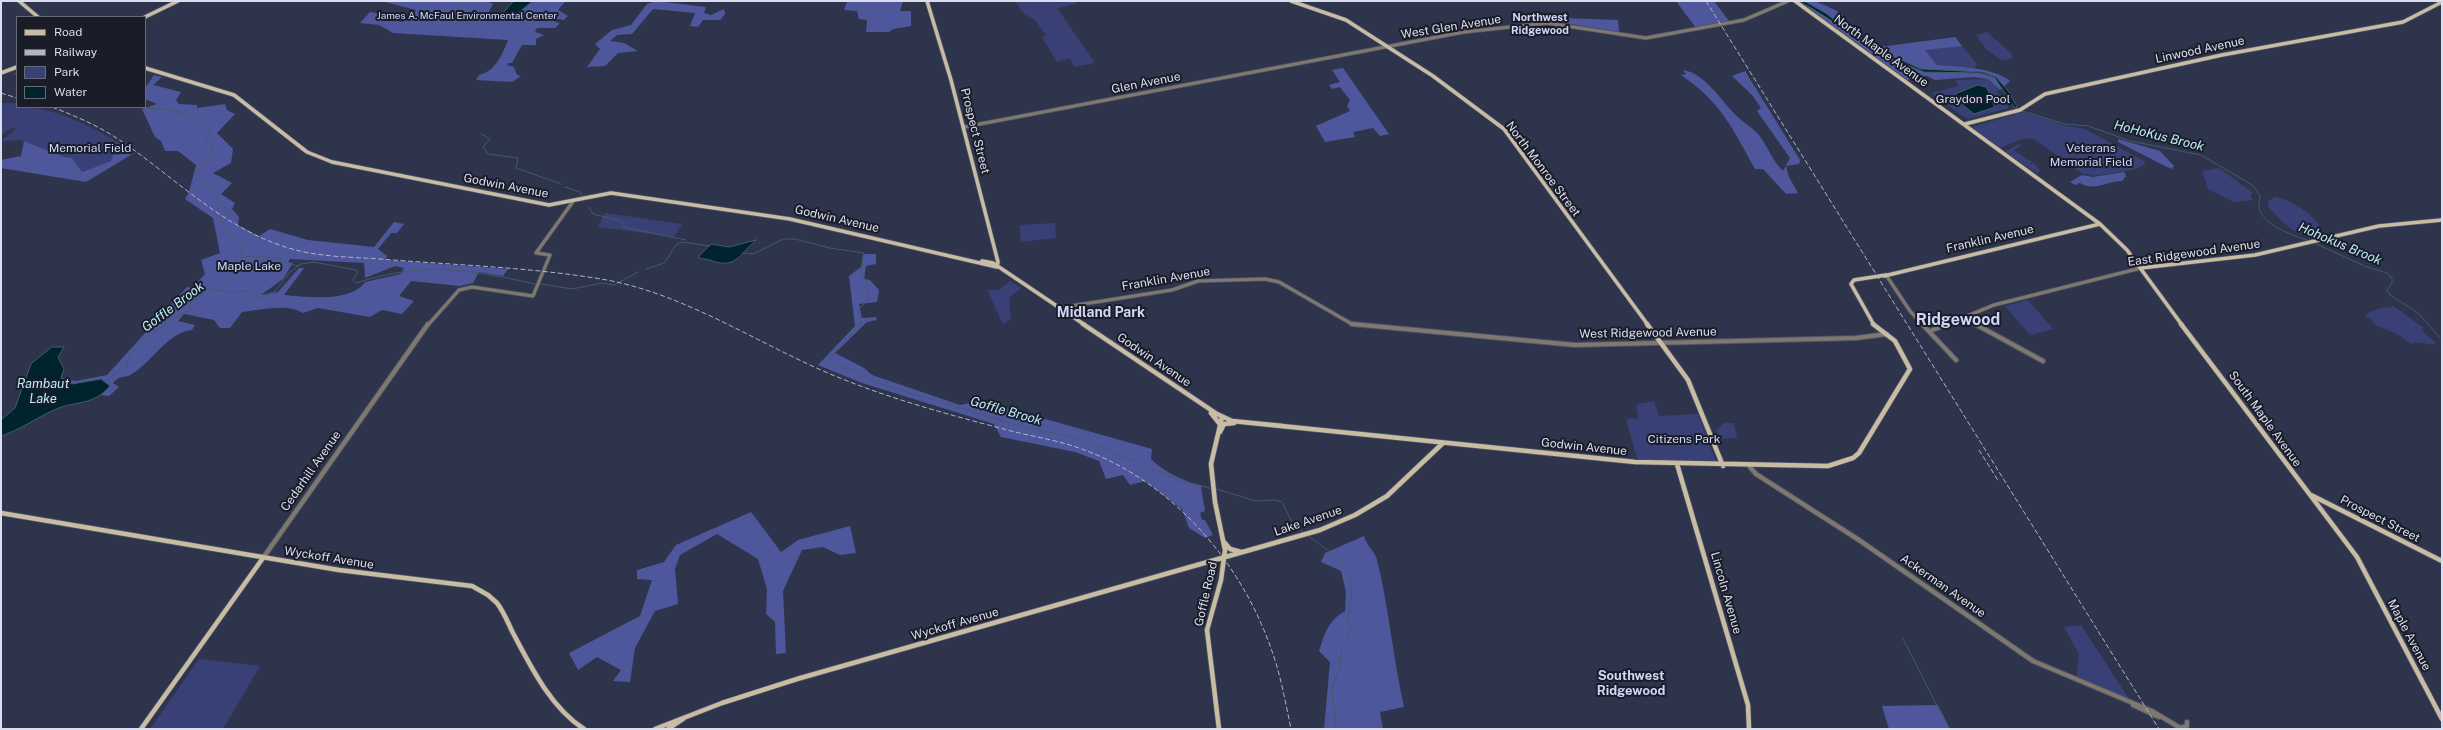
<!DOCTYPE html>
<style>
body{margin:0}
#map{position:relative;width:2443px;height:730px;overflow:hidden;background:#2f344d;font-family:"Public Sans",sans-serif}
canvas{display:block}
.frame{position:absolute;inset:0;border:2px solid #dadeee;pointer-events:none}
.legend{position:absolute;left:16px;top:16px;width:130px;height:92px;box-sizing:border-box;background:#1a1d28;border:1px solid #676a77;margin:0;padding:5px 7px;list-style:none;font-size:12px;color:#dadeee}
.legend li{display:flex;align-items:center;gap:8px;height:20px}
.legend b{width:20px;border:1px solid #676a77}
</style>
<div id="map">
<canvas width="2443" height="730"></canvas>
<div class="frame"></div>
<ul class="legend">
<li><b style="height:5px;background:#c8bca2"></b>Road</li>
<li><b style="height:5px;background:#b0b4c6"></b>Railway</li>
<li><b style="height:11px;background:#394076"></b>Park</li>
<li><b style="height:11px;background:#00242e"></b>Water</li>
</ul>
</div>
<script>
const c = document.querySelector('canvas').getContext('2d');
c.lineJoin = 'round';
function fill(path, color) {
  c.fillStyle = color;
  c.fill(path, 'evenodd');
}
function strokePath(path, color, width, dash) {
  c.strokeStyle = color;
  c.lineWidth = width;
  c.lineCap = dash ? 'butt' : 'round';
  c.setLineDash(dash || []);
  c.stroke(path);
}
function drawText(font, color, halo, rows, align = 'center') {
  c.font = font + ' "Public Sans",sans-serif';
  c.lineWidth = 4;
  c.setLineDash([]);
  c.textBaseline = 'middle';
  c.strokeStyle = halo;
  c.fillStyle = color;
  for (const [text, x, y, turn = 0] of rows) {
    c.save();
    c.translate(x, y);
    c.rotate((+turn || 0) * Math.PI / 180);
    c.textAlign = isNaN(turn) ? turn : align;
    if (halo) c.strokeText(text, 0, 0);
    c.fillText(text, 0, 0);
    c.restore();
  }
}
const green = new Path2D(`
 M1015,1H1075L1076,4L1057,8L1095,63L1074,67L1070,58L1057,62L1042,37L1046,36L1036,21L1024,14Z
 M1987,32L2011,53L2013,58L2002,61L1986,49L1976,35Z
 M1961,45L1977,64L1974,68L1937,65L1925,50Z
 M1988,79L2000,90L1997,91L2009,108L1967,119L1931,93L1958,86L1955,80Z
 M1,103H17V107C58,107 94,128 129,149L113,155L111,161L82,172L72,158L64,157L21,140L1,141L16,129L13,127L1,135Z
 M2023,112L2064,125L2085,129L2146,162L2142,166L2132,170L2093,176L2082,173L2034,139L2024,138L2000,148L1972,127Z
 M2019,144L2021,146L2013,150L2032,162L2030,165L2034,163L2040,171L2038,174L2005,152Z
 M2219,168L2253,193L2250,194L2253,200L2234,202L2208,189L2202,171Z
 M2275,197C2288,198 2324,219 2320,233C2304,245 2278,219 2269,207L2268,201Z
 M605,213L682,224L674,237L598,227Z
 M1055,223L1056,238L1021,242L1020,225Z
 M1010,281L1021,288L1009,298L1011,319L1003,324L987,290H999Z
 M2028,300L2053,329L2030,335L2005,306Z
 M2392,305L2424,328L2422,331L2436,343C2428,347 2419,340 2411,344L2397,334L2374,324L2372,320L2365,316C2366,312 2386,306 2391,308Z
 M1654,401L1659,416L1698,414L1716,462L1637,459L1626,419L1638,418L1636,407L1638,404Z
 M1724,423H1734L1737,438L1718,439L1716,430Z
 M2081,625L2133,705L2076,681L2079,654L2064,627Z
 M199,659L260,666L223,729H150Z`);
const forest = new Path2D(`
 M381,1H487L493,4L489,11L493,19C510,24 521,7 535,1C543,0 560,1 569,1L565,2L558,10L568,16L564,20L558,19L555,22L560,23L555,28H537L535,32L544,35L536,39V45H522L512,63H508L507,65L514,67L517,75L521,76L512,82L476,80L479,75C496,71 502,55 508,40L393,33L379,25L360,23L370,12L394,16L392,19L401,22L413,18L416,10Z
 M656,1L706,7L704,13L711,15L724,9L725,14L720,20H703L698,27L690,26L695,13L653,9L632,34L617,35L610,41L624,43L638,51L618,53L605,66L587,67L600,49L595,44L612,30L631,25L647,4Z
 M850,1H903L900,11H911V26L893,29L889,32H866L867,20L859,19L857,11L844,10L847,2Z
 M1676,1H1714L1729,21L1696,28Z
 M1803,1H1815L1835,10L1842,14L1847,24L1856,34L1880,47L1955,37L1962,46L1925,50L1937,65C1958,67 1993,67 2010,81L2000,90L1988,79L1974,77L1935,80L1927,76H1912L1908,81L1802,3ZM1804,1L1827,14L1844,29L1878,48L1874,49C1850,34 1828,16 1803,3Z
 M1561,18L1618,20L1619,32L1559,22Z
 M1343,68L1389,134L1380,136L1373,128L1353,132L1355,137L1325,142L1316,126L1350,111L1347,106L1350,100L1340,87L1332,89L1329,85L1340,82L1332,70Z
 M1683,70C1707,74 1721,102 1738,117C1745,124 1753,128 1759,135C1768,147 1772,160 1783,171L1790,158L1757,111L1761,108L1752,95L1732,76L1745,71L1800,160L1799,164L1786,166L1789,177L1798,193L1786,194L1763,169H1755C1732,128 1722,103 1681,75L1686,74Z
 M154,75L162,77L153,85L181,92L176,100L179,104L197,105V108L225,104L227,110L235,114L217,133L233,149L231,163L213,173L232,183L221,194L235,203L232,209L239,217L238,225L259,236L270,229L308,240L374,247L394,222L404,224L397,233H391L378,249L387,256L385,260L508,269L503,276L479,272L473,283L460,286L411,281L399,296L414,301L402,314L382,310L370,317L318,308L303,313C286,303 261,310 242,312L230,328H220L214,320L184,314L178,321L195,325L192,330C167,333 153,361 132,374C124,379 121,374 113,383L119,387L109,396L100,395L105,391L101,379L72,384L61,378L76,381L107,375L187,287L192,288L205,274L201,260L220,253L213,218L185,199L189,192L196,165L178,151H165L161,141L155,137L142,109L157,104L145,99V88ZM290,259L364,263L365,278L395,266L404,268L401,274L365,282C350,303 306,297 284,295L304,268H299L278,292L261,295L283,279L293,263L288,262Z
 M2118,139L2160,151L2174,166L2172,169L2167,167L2118,142Z
 M24,141L64,157L72,158L82,172L111,161L113,155L134,153L86,182L1,168V160L21,156Z
 M2124,172L2126,176L2122,181C2107,181 2094,192 2080,183L2075,185L2070,182L2082,175L2093,177Z
 M863,254H876V264L866,266L864,279L870,280L879,290L877,302L859,304L862,318L876,317L877,320L867,322L835,353L864,368L872,375L960,405L971,403L997,411L999,406L1152,449L1151,459C1165,473 1187,483 1207,487H1201L1205,511L1200,513L1202,520H1205L1213,535L1205,538L1189,528L1182,509L1145,481L1130,485L1123,475L1106,479L1099,461L1075,452L1001,437L994,424L862,383L818,365L855,326L849,276L861,267Z
 M751,512L781,552L798,540L850,526L856,553L840,555L823,547L802,550L783,591L786,653L776,654L775,622L766,614L767,589L758,559L717,534L680,555L675,569L678,604L655,611L635,648L630,682L613,681L621,670L597,657L578,670L569,653L640,616L652,580L637,579V570L664,562L676,545Z
 M1364,536C1366,545 1375,551 1377,560C1389,608 1393,658 1404,707L1380,712L1383,729H1324L1330,662L1319,651C1325,633 1328,621 1345,611L1346,592L1341,571L1321,562L1325,553Z
 M1938,705L1950,729H1889L1882,706Z`);
const water = new Path2D(`
 M514,1H532C524,9 511,20 499,18Z
 M1804,1L1827,14L1844,29L1878,48L1874,49C1849,34 1827,16 1802,3Z
 M1883,52L1921,69L1982,72L1996,77L2009,92L2017,107L2015,108L1995,78L1980,73L1924,72L1879,53Z
 M1978,85L1986,87L1993,99L1992,102L1995,107L1974,114L1958,101L1956,94Z
 M756,240C739,255 735,270 710,260C706,259 701,259 698,257L711,244L729,247Z
 M52,347H64L58,357L64,369L61,378L72,384L101,379L110,386C92,407 75,400 54,410C36,418 20,430 1,436V420L15,408L31,364Z`);
const stream = new Path2D(`
 M1876,49L1882,53
 M14,73L17,75
 M134,107C162,110 192,107 210,132L205,141L210,143L212,150L197,173L229,213L219,218L234,239L244,244L241,258C253,254 267,258 280,258L281,262L299,266
 M2022,111L2065,124L2088,126L2130,141L2201,155L2252,185L2260,195C2260,199 2258,204 2259,208C2265,227 2293,235 2309,241
 M481,134L490,139L483,147L488,154L518,158L516,168L561,184
 M565,187L580,192L582,196
 M589,207L593,214L622,221L623,227L686,240
 M2314,243L2367,267L2387,273L2392,278V283L2387,290L2390,295L2418,313L2442,340
 M742,253L753,254L783,239H795L830,248L864,253L861,273L867,282L868,300L858,310L861,323L827,361C842,369 858,369 872,381L1016,425L1081,439L1179,480L1213,489
 M646,269L664,263L676,245L682,242L710,246
 M541,284L572,289L602,283L614,285L638,272
 M105,381L126,367L130,355L151,334L190,309V303L205,292L214,289L227,292L251,291L259,298L275,291L290,272L301,264L314,262L356,270L358,272L353,280L356,283C425,261 467,269 535,284
 M1216,489L1256,501L1275,500L1282,502L1293,524L1304,533
 M1309,536C1320,545 1336,555 1344,567C1353,581 1354,602 1347,617L1351,627L1342,648L1339,668L1332,690L1336,729
 M1903,639L1949,729`);
const minorFar1 = new Path2D(`
 M964,127L1464,32L1547,23L1646,38L1744,20L1788,1
 M1886,275L1910,311L1923,325
 M1058,308L1172,290L1198,281L1265,279L1279,282L1352,324L1360,325
 M1963,317L1977,325
 M428,325L459,290L472,287L533,296L550,255L536,253L572,203
 M1945,325L1994,305L2141,268`);
const minor = new Path2D(`
 M1352,324L1575,345L1856,338L1887,334
 M1922,324L1956,360
 M1975,324L2043,361
 M1930,331L1948,324
 M1750,467L1756,474L1859,540L2033,661L2152,711L2182,729
 M263,558L428,324
 M2133,705L2159,717
 M2180,728L2187,726V722`);
const majorFar1 = new Path2D(`
 M19,1L38,17
 M927,1L951,80L998,262L997,267
 M1291,1L1346,20L1433,76L1504,129L1648,325
 M1795,1L2100,224L2127,250L2182,325
 M145,17L178,1
 M145,68L234,95L307,152L332,162L549,205L611,193L790,219L997,267
 M1,73L17,67
 M1965,124L2020,110L2045,94L2222,55L2403,22L2442,2
 M982,261L993,263L1085,325
 M2141,268L2255,255L2379,226L2442,220
 M1884,276L2100,224
 M1874,325L1851,284L1854,280L1886,275`);
const major = new Path2D(`
 M1083,324L1217,414L1232,421L1283,426
 M1647,324L1688,380L1723,466
 M2181,324L2357,557L2442,719
 M1211,413L1219,423
 M1242,422L1635,462L1828,466L1853,458L1859,453L1910,369L1895,341L1873,324
 M1220,432L1224,424L1234,423
 M1677,464L1748,705L1749,729
 M2311,495L2442,561
 M1,513L339,570L472,586L488,595L497,603C504,612 508,623 513,633C531,667 551,708 584,729
 M1224,542L1230,549L1241,552
 M141,729L263,558
 M655,729L722,703L797,679L1320,530L1355,515L1387,496L1443,443
 M668,729L683,719
 M1219,729L1207,630L1221,580L1225,550L1215,502L1211,464L1222,417`);
const rail = new Path2D(`
 M1706,1L2159,729
 M1,93L17,98
 M52,107C75,116 97,125 118,139C175,177 224,230 292,249C320,257 351,257 380,259C453,265 528,267 601,279C687,293 765,349 845,380C900,402 958,417 1015,432C1037,437 1059,441 1079,448C1168,479 1237,556 1269,643C1280,671 1285,700 1291,729
 M1979,450L1999,482`);
const farParknames = [
 ["James A. McFaul Environmental Center",467,16]
];
const farNeighbourhoodnames = [
 ["Northwest",1540,18],
 ["Ridgewood",1540,31]
];
const streetNames = [
 ["West Glen Avenue",1451,27,-9],
 ["Linwood Avenue",2200,50,-12],
 ["North Maple Avenue",1881,51,36],
 ["Glen Avenue",1146,83,-11],
 ["Prospect Street",975,131,76],
 ["North Monroe Street",1543,169,53],
 ["Godwin Avenue",506,186,11],
 ["Godwin Avenue",837,219,13],
 ["Franklin Avenue",1990,239,-13],
 ["East Ridgewood Avenue",2194,253,-8],
 ["Franklin Avenue",1166,279,-10],
 ["West Ridgewood Avenue",1648,333,-1],
 ["Godwin Avenue",1154,360,34],
 ["South Maple Avenue",2265,419,54],
 ["Godwin Avenue",1584,447,6],
 ["Cedarhill Avenue",311,471,-55],
 ["Prospect Street",2380,519,27],
 ["Lake Avenue",1308,521,-19],
 ["Wyckoff Avenue",329,558,9],
 ["Ackerman Avenue",1943,586,35],
 ["Lincoln Avenue",1726,593,74],
 ["Goffle Road",1206,594,-77],
 ["Wyckoff Avenue",955,624,-16],
 ["Maple Avenue",2409,635,62]
];
const parkNames = [
 ["Graydon Pool",1973,99],
 ["Memorial Field",90,148],
 ["Veterans",2091,148],
 ["Memorial Field",2091,162],
 ["Maple Lake",249,266],
 ["Citizens Park",1684,439]
];
const waterNames = [
 ["HoHoKus Brook",2159,136,14],
 ["Hohokus Brook",2340,244,23],
 ["Goffle Brook",173,307,-37],
 ["Rambaut",43,384],
 ["Lake",43,399],
 ["Goffle Brook",1006,411,16]
];
const neighbourhoodNames = [
 ["Southwest",1631,676],
 ["Ridgewood",1631,691]
];
const quarterNames = [
 ["Midland Park",1101,313]
];
const districtNames = [
 ["Ridgewood",1958,320]
];
fill(green, '#394076');
fill(forest, '#4e579c');
fill(water, '#00242e');
strokePath(water, '#415c68', 1);
strokePath(stream, '#415c68', 1);
strokePath(minorFar1, '#4e536a', 4.5);
strokePath(minor, '#4e536a', 6);
strokePath(majorFar1, '#4e536a', 5);
strokePath(major, '#4e536a', 6);
strokePath(minorFar1, '#7f796d', 3);
strokePath(minor, '#7f796d', 4);
strokePath(majorFar1, '#c8bca2', 3.5);
strokePath(major, '#c8bca2', 4.5);
strokePath(rail, '#b0b4c6', 1, [5, 2.5]);
drawText('10px', '#ced7ff', '#1a1d28', farParknames);
drawText('bold 11px', '#cfd6f6', '#1a1d28', farNeighbourhoodnames);
drawText('12px', '#dadeee', '#1a1d28', streetNames);
drawText('12px', '#ced7ff', '#1a1d28', parkNames);
drawText('italic 13px', '#baedfd', '#1a1d28', waterNames);
drawText('bold 13px', '#cfd6f6', '#1a1d28', neighbourhoodNames);
drawText('bold 14px', '#cfd6f6', '#1a1d28', quarterNames);
drawText('bold 16px', '#cfd6f6', '#1a1d28', districtNames);
</script>
